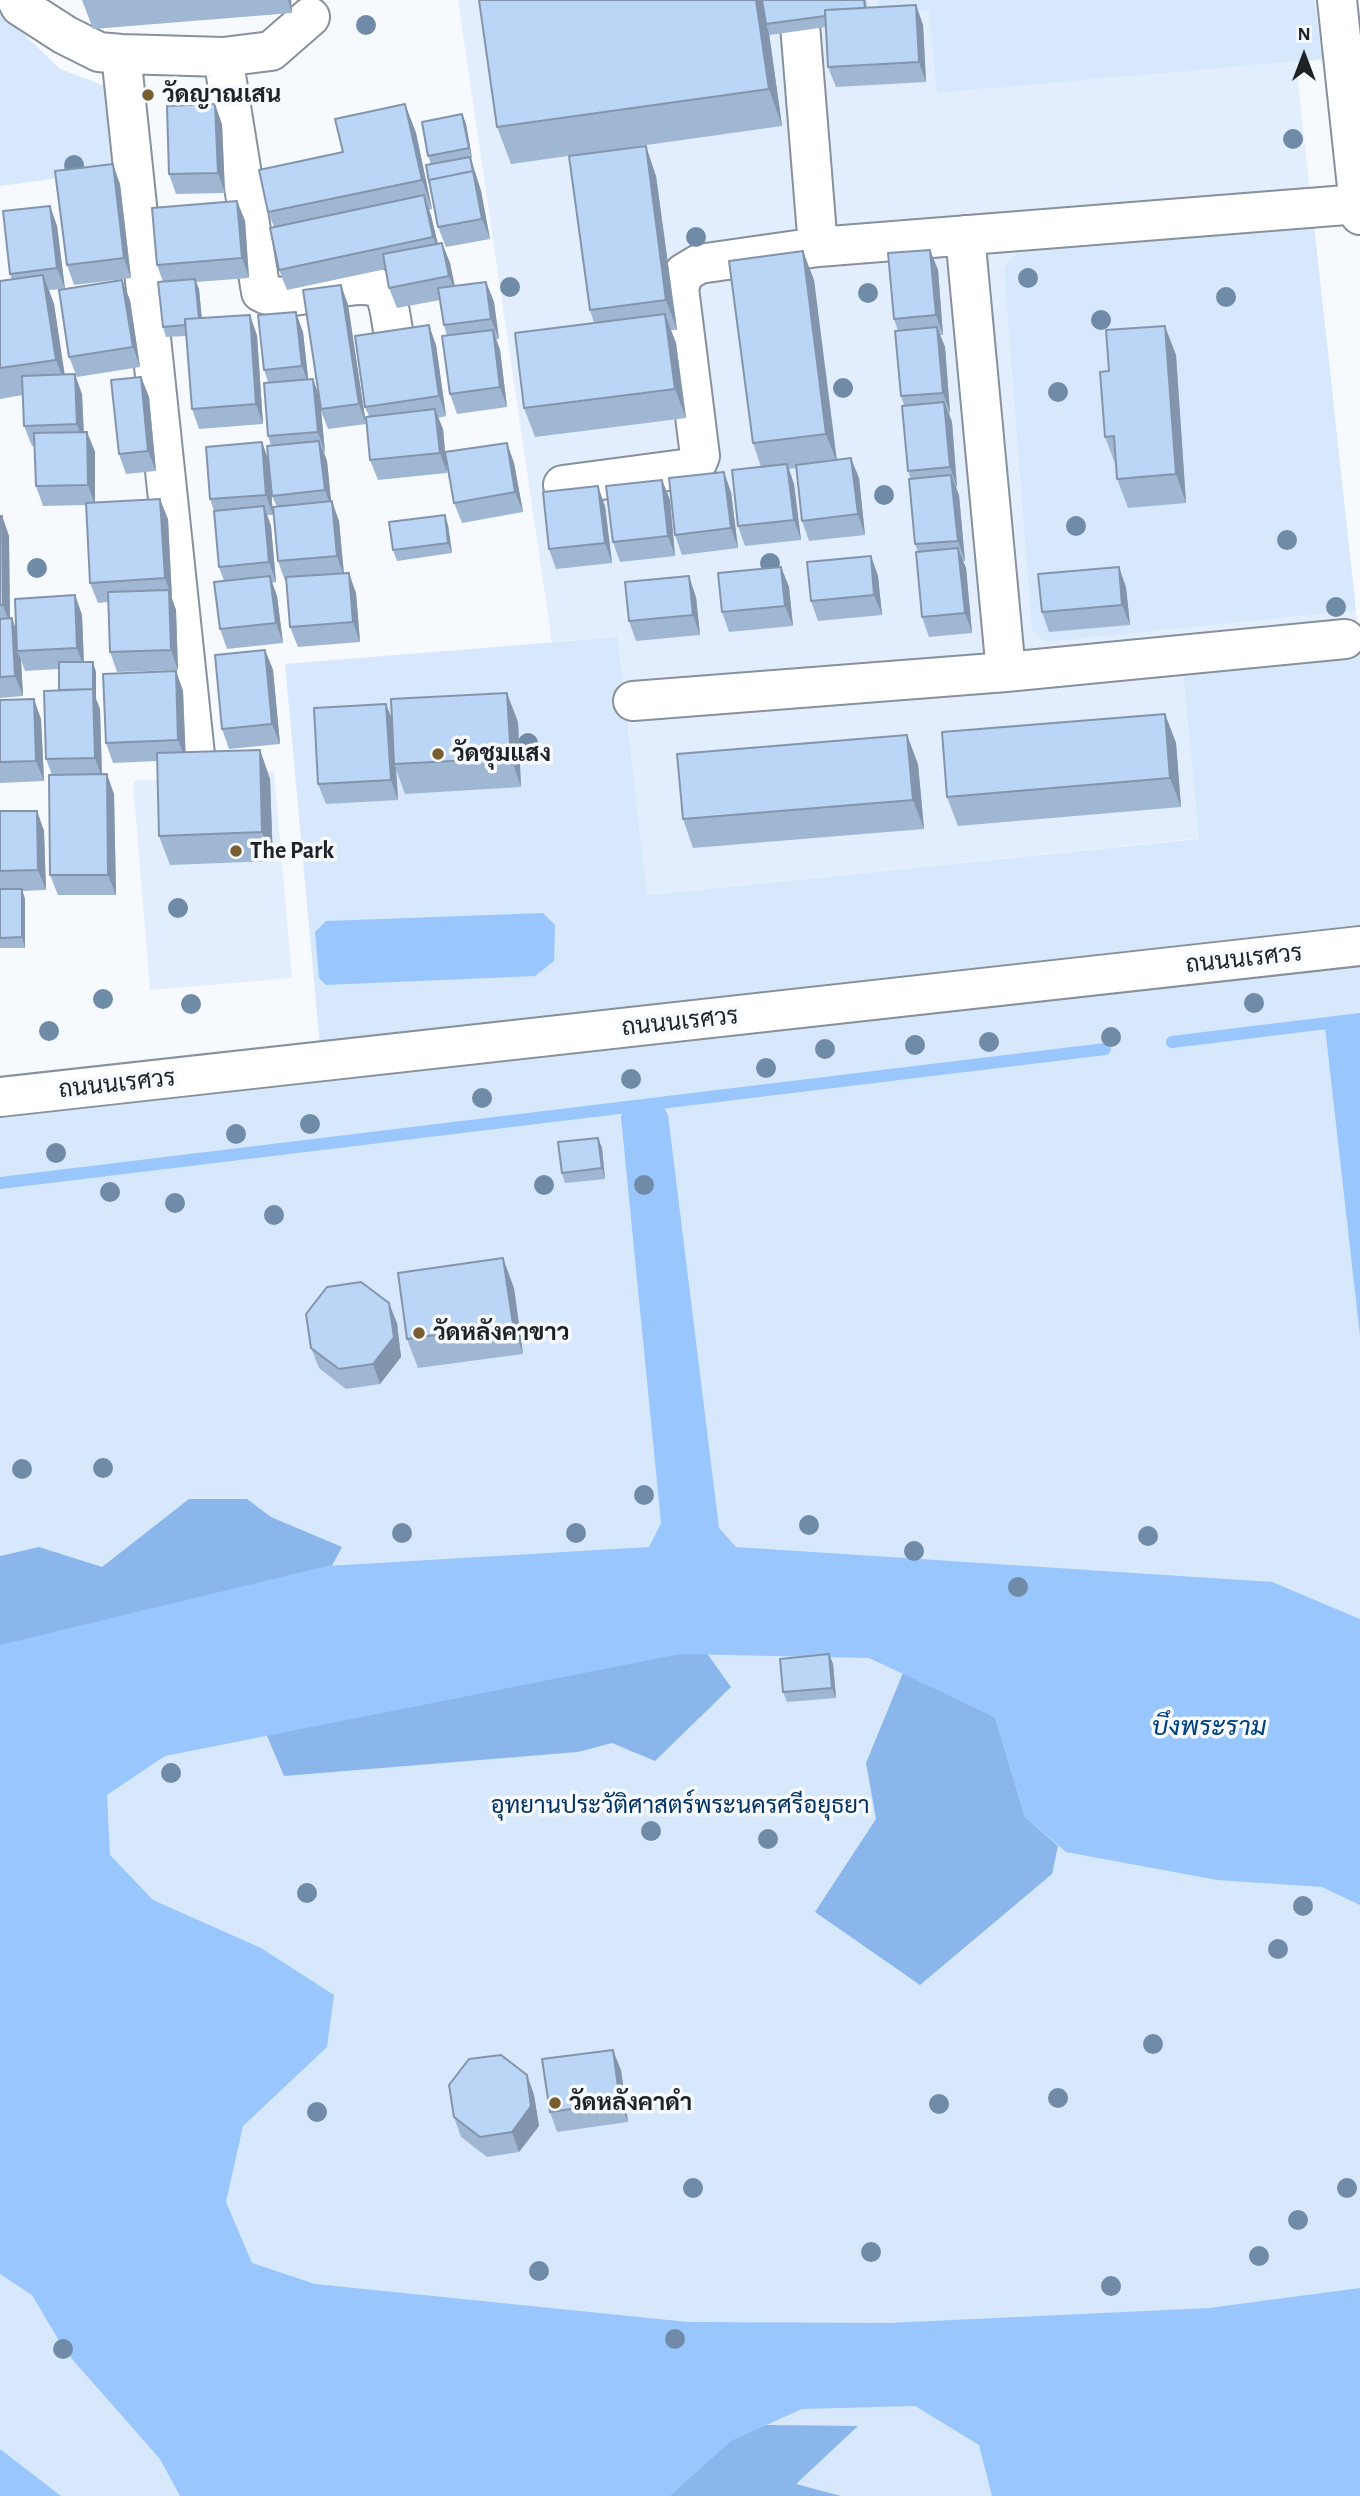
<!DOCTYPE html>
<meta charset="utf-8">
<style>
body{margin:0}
#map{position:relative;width:1360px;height:2496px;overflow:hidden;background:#f6faff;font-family:"Alegreya Sans",sans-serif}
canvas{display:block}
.north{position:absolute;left:1269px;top:21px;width:70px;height:70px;-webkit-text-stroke:5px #f6faff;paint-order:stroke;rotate:0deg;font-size:19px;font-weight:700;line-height:28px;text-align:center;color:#1e2226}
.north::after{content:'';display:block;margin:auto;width:24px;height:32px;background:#1e2226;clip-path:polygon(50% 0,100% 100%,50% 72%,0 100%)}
</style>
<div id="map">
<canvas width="1360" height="2496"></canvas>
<div class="north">N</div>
</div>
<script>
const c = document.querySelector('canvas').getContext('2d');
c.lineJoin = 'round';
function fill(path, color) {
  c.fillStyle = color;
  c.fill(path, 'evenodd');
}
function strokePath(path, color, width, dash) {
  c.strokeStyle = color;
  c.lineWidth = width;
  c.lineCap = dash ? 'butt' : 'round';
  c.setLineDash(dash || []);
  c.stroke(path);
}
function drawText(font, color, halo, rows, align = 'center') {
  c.font = font + ' "Alegreya Sans",Sarabun,sans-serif';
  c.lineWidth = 7;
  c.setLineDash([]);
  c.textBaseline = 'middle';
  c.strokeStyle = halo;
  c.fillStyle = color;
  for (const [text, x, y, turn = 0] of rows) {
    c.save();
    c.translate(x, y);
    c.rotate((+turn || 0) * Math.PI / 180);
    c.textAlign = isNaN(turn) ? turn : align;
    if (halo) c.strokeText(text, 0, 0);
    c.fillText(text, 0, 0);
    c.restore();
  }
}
const built = new Path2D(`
 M458,0H1315L1322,59L1296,63L1360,652V822L647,895L618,637L552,642Z
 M274,771L292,978L150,990L133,781Z`);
const green = new Path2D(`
 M878,0H1315L1322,59L937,93L929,10L880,12Z
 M0,3L7,18L60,69L121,92L131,168L0,186Z
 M1314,224L1356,610L1045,642L1032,630L1004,268L1017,253Z
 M618,637L647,895L1199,839L1183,669L1360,653V2496H0V1116L323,1079L285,664Z`);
const forest = new Path2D(`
 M189,1499H247L271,1517L342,1547L319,1590L0,1647V1556L39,1547L102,1567Z
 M661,1589L731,1687L655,1761L612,1743L578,1752L284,1776L262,1724Z
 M903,1673L995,1717L1025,1817L1058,1846L1052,1874L920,1985L815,1912L876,1819L866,1763Z
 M588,2423L858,2426L796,2484L841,2496H603Z`);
const water = new Path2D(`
 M543,913L555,925L554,961L535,976L326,985L319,978L315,932L326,921Z
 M1360,1024V1336L1325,1027Z
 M661,1102L668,1115L719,1528L736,1547L1272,1582L1360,1619V1905L1322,1887L1217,1880L1066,1852L1025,1817L995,1717L869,1658L680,1654L165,1756L107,1795L110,1855L153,1900L261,1948L334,1995L327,2047L243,2126L226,2202L252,2263L315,2284L688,2322L889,2323L1209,2308L1360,2288V2496H992L979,2445L915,2406L802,2409L731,2441L670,2496H180L160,2459L65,2351L32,2295L0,2274V1645L327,1566L649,1547L661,1523L621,1117L625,1106Z
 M0,2449L61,2496H0Z`);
const stream = new Path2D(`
 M1172,1042L1360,1019
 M0,1183L1105,1049`);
const minor = new Path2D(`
 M17,0L20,6L65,35L99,52L121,54L223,57L271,51L310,17
 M1337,0L1360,215
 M800,25L818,247
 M121,54L196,764
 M223,57L261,292C292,311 371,264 386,297C390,307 391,320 393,330
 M965,235L1006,672
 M563,485L691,468L697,463L700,456L679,288L684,273L699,264L818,247L1359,204
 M633,701L1006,672L1345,639
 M0,1097L1360,946`);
const trees = [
 [366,25],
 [1293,139],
 [74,165],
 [696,237],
 [1028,278],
 [510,287],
 [868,293],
 [1226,297],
 [1101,320],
 [843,388],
 [1058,392],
 [884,495],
 [1076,526],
 [1287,540],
 [770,563],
 [37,568],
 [1336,607],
 [528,743],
 [178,908],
 [103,999],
 [1254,1003],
 [191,1004],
 [49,1031],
 [1111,1037],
 [989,1042],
 [915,1045],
 [825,1049],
 [766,1068],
 [631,1079],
 [482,1098],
 [310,1124],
 [236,1134],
 [56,1153],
 [544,1185],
 [644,1185],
 [110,1192],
 [175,1203],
 [274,1215],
 [103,1468],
 [22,1469],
 [644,1495],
 [809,1525],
 [402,1533],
 [576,1533],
 [1148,1536],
 [914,1551],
 [1018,1587],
 [171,1773],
 [651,1831],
 [768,1839],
 [307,1893],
 [1303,1906],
 [1278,1949],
 [1153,2044],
 [1058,2098],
 [939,2104],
 [317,2112],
 [693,2188],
 [1347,2188],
 [1298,2220],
 [871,2252],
 [1259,2256],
 [539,2271],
 [1111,2286],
 [675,2339],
 [63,2349]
];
const wall = new Path2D(`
 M82,0H291L292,13L93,29Z
 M479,0H866L867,8L916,5L923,25L926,82L836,87L828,67L826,27L770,35L769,33L782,126L511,164L497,127Z
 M405,104L416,133L432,209L429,210L438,244L442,243L450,263L454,286L486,282L494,302L499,339H496L500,350L507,407L457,414L450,394L447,336L444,325L440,300L397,308L389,288L386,269L287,290L279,270L274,227L268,212Z
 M462,114L466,124L472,158H471L481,191L490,239L446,247L438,227L431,164L428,156Z
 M222,124L225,193L176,194L169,174Z
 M656,176L677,330H671L676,343L686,418L535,437L524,408L594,323L590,310Z
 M120,184L131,278L74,285L67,265Z
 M237,201L245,221L249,278L196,282L199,289L202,318L257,335L263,424L199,429L192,409L186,336L166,337L163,327V282L157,265Z
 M50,206L57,226L65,289L49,290L54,304L64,375L82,394L84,432H87L95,452V503L168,519L172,599L176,610L178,670L117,672L110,652L108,602L98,603L90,583L86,505L43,506L36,486L35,446H32L24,426L23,395L0,399V281L12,280L10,274Z
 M930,250L938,270L943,335H940L945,347L950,413H949L952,422L957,487H956L959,495L965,561H963L966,568L972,633L929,637L922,617L918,552L915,544L911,479L908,471L904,405L901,396L898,331L894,319Z
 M814,280L837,460L859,478L865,535L809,541L802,521L796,468L789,469L794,484L801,540L745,546L738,526L761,467L753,443Z
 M341,285L348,305L366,424L328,429L321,411L325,452H324L327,461L331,502L339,521L344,573L356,593L360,642L298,647L290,627L287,581H285L278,561L277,507L272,496L271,446L268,436V382L264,370L303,332L308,379H313L318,393Z
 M130,300L140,367L77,377L69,357Z
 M436,345L446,416L438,418L443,429L447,473L378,480L370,460L369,416L365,407Z
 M1176,355L1186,503L1128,508L1117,479L1116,466L1105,437L1109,371Z
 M141,377L149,397L156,471L126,474L119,454Z
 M262,442L269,462L273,515H267L271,526L276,582L272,583L277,596L283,643L227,649L220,629L224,581L219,567L214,511L210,499Z
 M507,443L514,463L523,512L462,523L454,503Z
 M662,480L670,500L675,556L620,562L613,542Z
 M731,492L738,548L682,555L675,535Z
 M605,506L612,563L556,569L549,549Z
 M0,516H2L9,536L10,618L16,629L75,595L82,615L84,662L96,672V699L100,709L102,774L114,794L116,895H58L50,875L52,775L46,759L59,690V669L25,671L21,660L23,696L0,698Z
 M448,525L452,553L397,561L393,550Z
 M871,556L878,576L882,615L818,621L811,601Z
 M781,567L789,587L793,626L729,632L722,612Z
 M1126,587L1130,625L1049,632L1042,612Z
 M696,597L700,635L636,641L629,621Z
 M265,650L273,670L280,744L229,749L222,729Z
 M176,671L183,691L185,752L260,750L270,779L273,861L170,865L159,836L157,761L113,763L106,743Z
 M0,700L41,719L44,781L0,783Z
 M1165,714L1176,743L1181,807L958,826L947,797Z
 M392,720L518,722L521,787L405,794L396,769L398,800L326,804L318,784Z
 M918,764L924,829L693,848L683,819Z
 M0,811H37L44,831L46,890L22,891L25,899V948H0Z
 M598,1138L602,1148L605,1179L565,1183L562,1173Z
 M514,1288L523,1354L418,1368L407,1339Z
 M397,1323L401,1357L380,1384L346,1389L319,1368L311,1348Z
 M829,1654L833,1664L836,1698L787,1702L783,1692Z
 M621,2070L628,2122L557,2132L550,2112Z
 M527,2075L534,2095L539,2126L519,2152L487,2157L461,2137L454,2117Z`);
const shadedWall = new Path2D(`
 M288,0H291L292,13Z
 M756,0H764L766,24L769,33L782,126L769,89Z
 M916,5L923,25L926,82L919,62Z
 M215,104L222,124L225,193L218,173Z
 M405,104L416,133L432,209L422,180Z
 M462,114L466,124L472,158L469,148Z
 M646,146L656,176L677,330L666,300Z
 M470,157L481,191L490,239L482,219Z
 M113,164L120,184L131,278L124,258Z
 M424,195L431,215L441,257L433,237Z
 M237,201L245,221L249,278L242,258Z
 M50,206L57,226L65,289L57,268Z
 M442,243L450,263L457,296L449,276Z
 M930,250L938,270L943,335L936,315Z
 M803,251L814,280L837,463L826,434Z
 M43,275L54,304L67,389L56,360Z
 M195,279L199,289L203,334L200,324Z
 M122,280L130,300L140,367L133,347Z
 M486,282L494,302L499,339L491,319Z
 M341,285L348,305L366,424L359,404Z
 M296,312L303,332L309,386L302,366Z
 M665,314L676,343L686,418L675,389Z
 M250,315L257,335L263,424L256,404Z
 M429,325L436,345L446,416L439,396Z
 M1165,326L1176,355L1186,503L1176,474Z
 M937,327L945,347L950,413L943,393Z
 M493,330L500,350L507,407L500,387Z
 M75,374L82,394L84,444L77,424Z
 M141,377L149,397L156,471L148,451Z
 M313,379L320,399L325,452L318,432Z
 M944,402L952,422L957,487L950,467Z
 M435,409L443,429L447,473L440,453Z
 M87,432L95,452V505L88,485Z
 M319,441L327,461L332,510L325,490Z
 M262,442L269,462L273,515L266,495Z
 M507,443L514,463L523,512L515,492Z
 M851,458L859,478L865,535L858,514Z
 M787,464L794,484L801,540L794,520Z
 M724,472L731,492L738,548L731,528Z
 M951,475L959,495L965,561L958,541Z
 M662,480L670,500L675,556L668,536Z
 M598,486L605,506L612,563L605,543Z
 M160,499L168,519L172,598L165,578Z
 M332,501L339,521L344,576L337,556Z
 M264,506L271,526L276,582L269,562Z
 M445,515L448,525L452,553L448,543Z
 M2,516L9,536L10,625L3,605Z
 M958,548L966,568L972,633L965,613Z
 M871,556L878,576L882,615L874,595Z
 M781,567L789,587L793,626L785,606Z
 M1119,567L1126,587L1130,625L1122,605Z
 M349,573L356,593L360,642L353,622Z
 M270,576L277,596L283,643L276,623Z
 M689,576L696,597L700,635L693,615Z
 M169,590L176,610L178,670L171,650Z
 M75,595L82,615L84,668L77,648Z
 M12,618L19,638L17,651L21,660L23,696L15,676Z
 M265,650L273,670L280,744L272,724Z
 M93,662L96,672V699L100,709L102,778L95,758Z
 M176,671L183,691L186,760L178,740Z
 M507,693L518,722L521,787L511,758Z
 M34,699L41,719L44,781L36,761Z
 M386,704L394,724V764L396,769L398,800L391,780Z
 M1165,714L1176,743L1181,807L1170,778Z
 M907,735L918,764L924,829L913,800Z
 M260,750L270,779L273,861L262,832Z
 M107,774L114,794L116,895L108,875Z
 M37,811L44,831L46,890L38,870Z
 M22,889L25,899V948L22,937Z
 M598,1138L602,1148L605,1179L602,1168Z
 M503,1258L514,1288L523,1354L513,1324Z
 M389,1303L397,1323L401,1357L380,1384L373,1364Z
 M829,1654L833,1664L836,1698L832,1688Z
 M613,2050L621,2070L628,2122L620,2102Z
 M527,2075L534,2095L539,2126L519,2152L512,2132Z`);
const building = new Path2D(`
 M479,0H756L769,89L497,127Z
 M762,0H864L865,8L825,10V16L766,24Z
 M916,5L919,62L828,67L825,10Z
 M215,104L218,173L169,174L167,106Z
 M405,104L422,180L268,212L259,170L343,152L335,119Z
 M462,114L469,148L428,156L422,122Z
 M646,146L666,300L590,310L569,156Z
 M470,157L473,171L429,180V182L426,165Z
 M113,164L124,258L67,265L55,171Z
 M473,171L482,219L438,227L429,180Z
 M424,195L433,237L279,270L270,228Z
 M237,201L242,258L157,265L152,208Z
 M50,206L57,268L10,274L3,211Z
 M442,243L449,276L389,288L383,254Z
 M930,250L936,315L894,319L888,253Z
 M803,251L826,434L753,443L729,261Z
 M43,275L56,360L0,368V281Z
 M195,279L199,318L185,319V325L163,327L158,282Z
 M122,280L133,347L69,357L59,290Z
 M486,282L491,319L444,325L438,288Z
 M341,285L359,404L321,409L303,290Z
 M296,312L302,366L264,370L258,315Z
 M665,314L675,389L524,408L515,333Z
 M250,315L256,404L192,409L185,319Z
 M429,325L439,396L365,407L355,336Z
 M1165,326L1176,474L1117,479L1114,436L1105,437L1100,372L1109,371L1106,330Z
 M937,327L943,393L901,396L895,331Z
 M493,330L500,387L450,394L442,336Z
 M75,374L77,424L24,426L22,376Z
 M141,377L148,451L119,454L111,380Z
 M313,379L318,432L268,436L264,383Z
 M944,402L950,467L908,471L902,406Z
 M435,409L440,453L370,460L366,417Z
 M87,432L88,485L36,486L34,433Z
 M319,441L325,490L272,496L267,446Z
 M262,442L266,495L210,499L206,447Z
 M507,443L515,492L454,503L445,452Z
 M851,458L858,514L802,521L796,465Z
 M787,464L794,520L738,526L732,470Z
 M724,472L731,528L675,535L669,478Z
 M951,475L958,541L915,544L909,479Z
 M662,480L668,536L613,542L606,486Z
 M598,486L605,543L549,549L543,492Z
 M160,499L165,578L90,583L86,503Z
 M332,501L337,556L278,561L273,507Z
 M264,506L269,562L219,567L214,511Z
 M445,515L448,543L393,550L389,522Z
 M0,516H2L3,605H0Z
 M958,548L965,613L922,617L916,552Z
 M871,556L874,595L811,601L807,562Z
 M781,567L785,606L722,612L718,573Z
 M1119,567L1122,605L1042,612L1038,574Z
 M349,573L353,622L290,627L286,577Z
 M270,576L276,623L220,629L214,582Z
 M689,576L693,615L629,621L625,582Z
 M169,590L171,650L110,652L108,592Z
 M75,595L77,648L17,651L15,599Z
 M12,618L15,676L0,677V619Z
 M265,650L272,724L222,729L215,655Z
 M59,662H93V689L59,690Z
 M176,671L178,740L106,743L103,674Z
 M93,689L95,758L46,759L44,691Z
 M507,693L511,758L394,764L391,699Z
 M34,699L36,761L0,762V700Z
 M386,704L391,780L318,784L314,708Z
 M1165,714L1170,778L947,797L942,732Z
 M907,735L913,800L683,819L677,754Z
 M260,750L262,832L159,836L157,753Z
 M107,774L108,875H50L49,775Z
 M0,811H37L38,870L0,871Z
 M0,889H22V937L0,938Z
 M598,1138L602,1168L562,1173L558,1142Z
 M503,1258L513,1324L407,1339L398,1273Z
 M361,1282L389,1303L394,1337L373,1364L339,1369L311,1348L306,1314L327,1287Z
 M829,1654L832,1688L783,1692L780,1659Z
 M613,2050L620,2102L550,2112L542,2059Z
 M501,2055L527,2075L531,2106L512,2132L480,2137L454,2117L449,2085L469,2059Z`);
const markers = [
 [148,95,7,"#785f30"],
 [438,754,7,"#785f30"],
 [236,851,7,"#785f30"],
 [419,1333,7,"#785f30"],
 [555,2103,7,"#785f30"]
];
const poiNames = [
 ["วัดญาณเสน",162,95],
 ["วัดชุมแสง",452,754],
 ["The Park",250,851],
 ["วัดหลังคาขาว",433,1333],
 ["วัดหลังคาดำ",569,2103]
];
const streetNames = [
 ["ถนนนเรศวร",1244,959,-6],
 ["ถนนนเรศวร",680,1022,-6],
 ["ถนนนเรศวร",117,1084,-6]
];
const parkNames = [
 ["อุทยานประวัติศาสตร์พระนครศรีอยุธยา",680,1806]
];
const waterNames = [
 ["บึงพระราม",1209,1727]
];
fill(built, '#e2eefd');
fill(green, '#d7e8fd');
fill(forest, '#8ab6ec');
fill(water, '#99c6fd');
strokePath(stream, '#99c6fd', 12);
strokePath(minor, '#87909b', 42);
strokePath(minor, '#fff', 38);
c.fillStyle = '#6f8ba7';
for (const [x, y] of trees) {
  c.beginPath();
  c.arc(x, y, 10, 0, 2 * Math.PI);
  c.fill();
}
fill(wall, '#a0b7d4');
fill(shadedWall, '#8295ac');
fill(building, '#bad5f6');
strokePath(building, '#8295ac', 2);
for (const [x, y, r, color] of markers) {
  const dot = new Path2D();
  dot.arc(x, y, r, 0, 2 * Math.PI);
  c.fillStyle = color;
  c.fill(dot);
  strokePath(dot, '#f6faff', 2.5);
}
drawText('bold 24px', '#1e2226', '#f6faff', poiNames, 'left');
drawText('24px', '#1e2226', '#f6faff', streetNames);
drawText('24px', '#01305f', '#f6faff', parkNames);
drawText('italic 26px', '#00407f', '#f6faff', waterNames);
</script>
